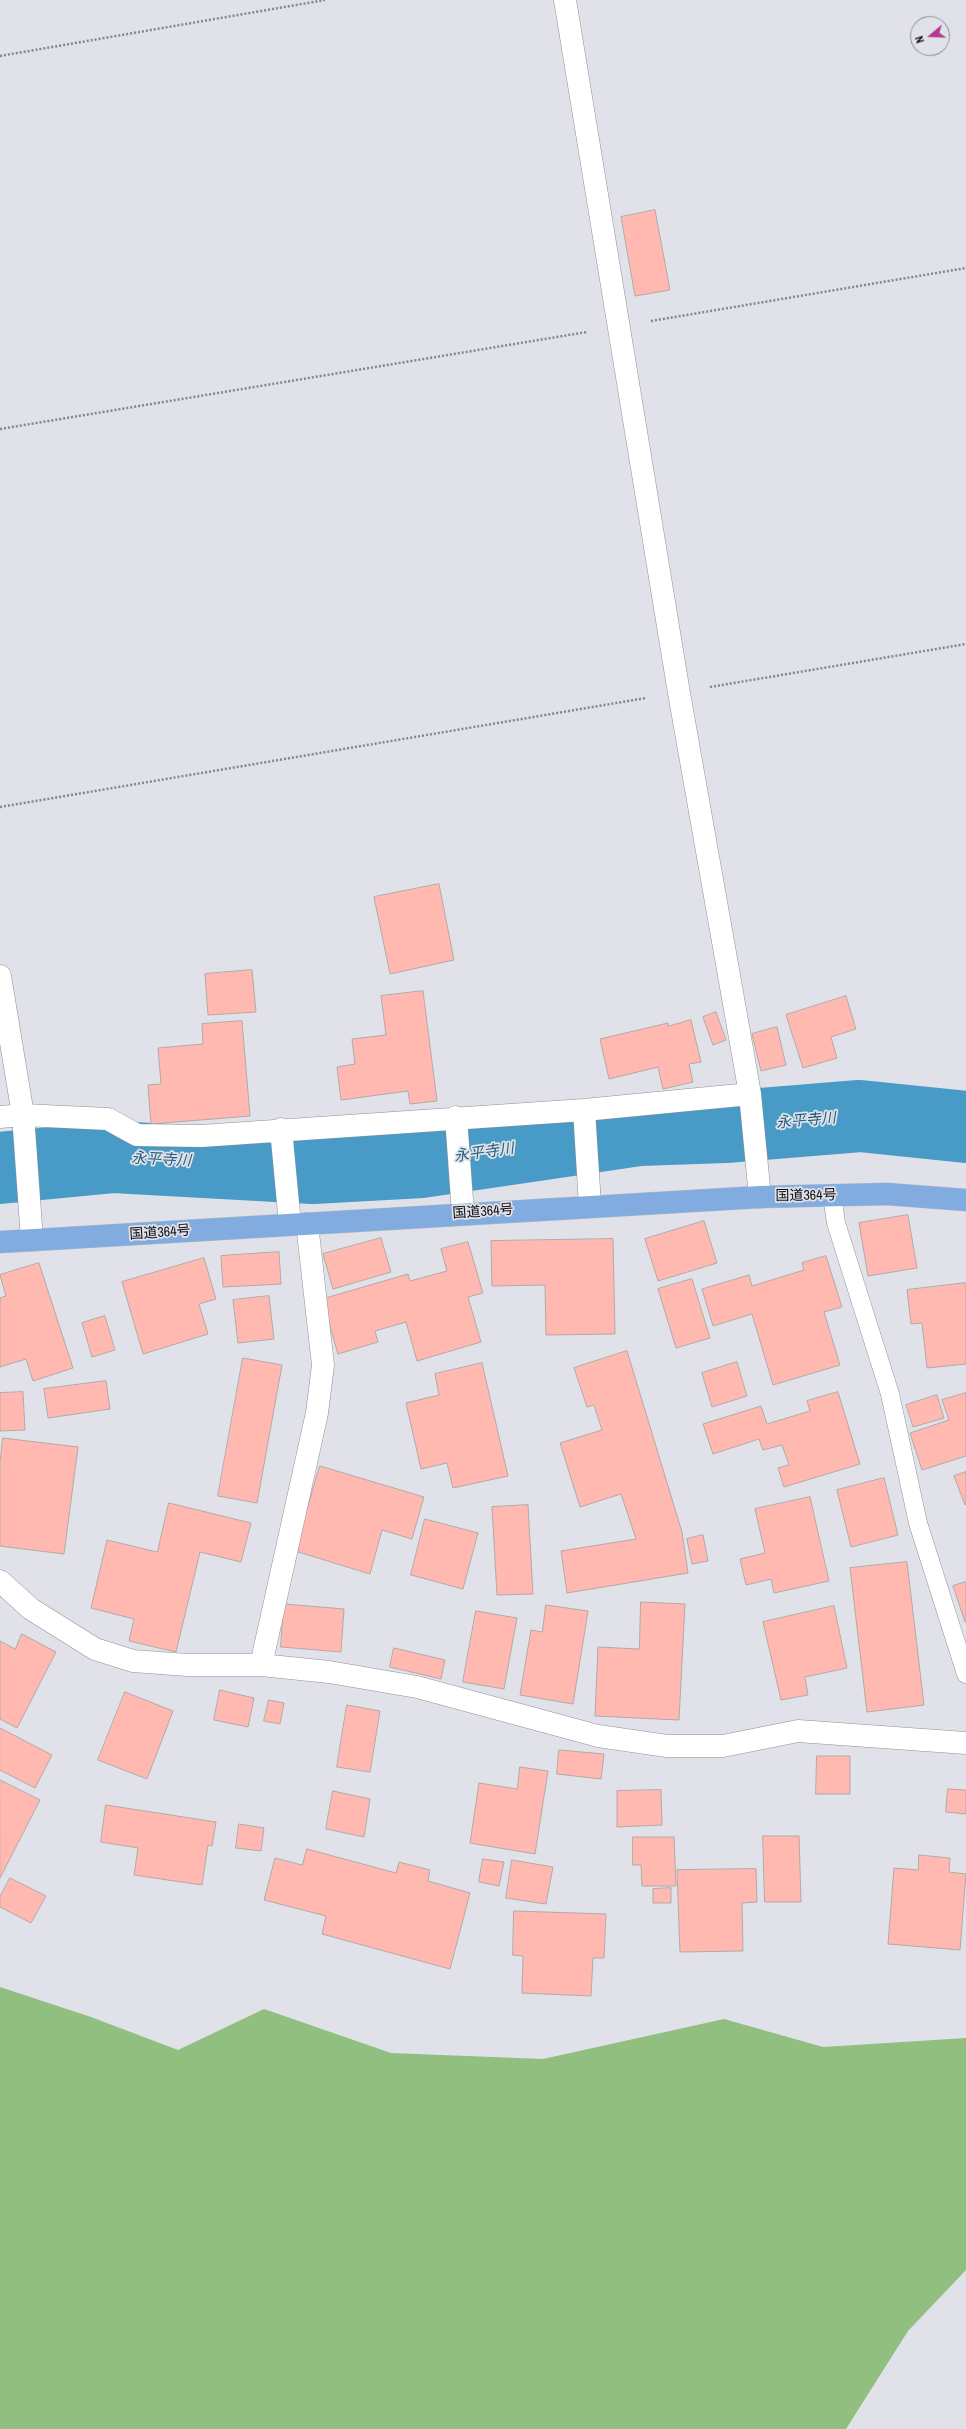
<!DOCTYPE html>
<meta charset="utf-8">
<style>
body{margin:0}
#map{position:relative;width:966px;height:2429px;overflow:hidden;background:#e1e1ea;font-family:"Archivo Narrow",sans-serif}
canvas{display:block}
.north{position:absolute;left:910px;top:16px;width:40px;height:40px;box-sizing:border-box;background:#e1e1ea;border:1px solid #8d8d93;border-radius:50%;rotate:251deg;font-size:11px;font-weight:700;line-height:16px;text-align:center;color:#0e0e11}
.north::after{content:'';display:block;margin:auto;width:14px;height:18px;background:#b23b92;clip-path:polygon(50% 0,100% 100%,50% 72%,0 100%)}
</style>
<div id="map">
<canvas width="966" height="2429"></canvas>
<div class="north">N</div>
</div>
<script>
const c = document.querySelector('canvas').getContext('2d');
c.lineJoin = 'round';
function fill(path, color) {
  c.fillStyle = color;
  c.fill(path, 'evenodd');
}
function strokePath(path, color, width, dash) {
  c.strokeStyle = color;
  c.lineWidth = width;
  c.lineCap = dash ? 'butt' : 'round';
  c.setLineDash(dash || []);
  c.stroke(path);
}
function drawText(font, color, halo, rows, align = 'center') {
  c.font = font + ' "Archivo Narrow","Noto Sans JP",sans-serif';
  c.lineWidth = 3.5;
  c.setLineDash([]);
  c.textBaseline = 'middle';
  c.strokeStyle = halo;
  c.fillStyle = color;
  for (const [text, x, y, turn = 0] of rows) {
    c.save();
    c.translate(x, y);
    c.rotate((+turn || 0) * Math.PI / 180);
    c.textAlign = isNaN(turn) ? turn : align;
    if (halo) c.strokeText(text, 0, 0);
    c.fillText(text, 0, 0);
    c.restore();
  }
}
const forest = new Path2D(`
 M0,1987L91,2017L178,2050L264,2009L391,2053L543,2059L724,2019L823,2047L966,2038V2270L908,2331L846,2429H0Z`);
const river = new Path2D(`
 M0,1168L114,1157L313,1168L422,1162L640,1130L725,1127L860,1116L966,1127`);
const building = new Path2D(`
 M655,210L670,290L635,296L621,217Z
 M439,884L454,960L390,974L374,897Z
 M252,970L256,1012L208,1015L205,974Z
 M423,991L437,1101L410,1104L408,1091L341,1100L337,1067L355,1064L352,1039L386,1035L381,996Z
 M846,996L856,1029L831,1037L837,1058L803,1068L786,1015Z
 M716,1012L726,1040L713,1045L703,1017Z
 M691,1020L701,1062L689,1064L693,1082L663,1089L658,1067L609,1079L600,1039L668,1023V1026Z
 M242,1021L250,1116L151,1124L148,1085L161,1084L158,1048L203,1044L202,1024Z
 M777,1027L786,1065L761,1071L752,1034Z
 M908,1215L917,1268L868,1276L859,1223Z
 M704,1221L717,1263L658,1281L645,1239Z
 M381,1238L391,1272L333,1289L323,1254Z
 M613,1239L615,1334L546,1335L545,1285L492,1286L491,1241Z
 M468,1242L483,1293L468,1297L481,1342L417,1361L406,1322L375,1331L378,1342L338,1354L322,1299L408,1274L410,1281L447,1271L441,1249Z
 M279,1252L281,1284L223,1287L221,1256Z
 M826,1256L842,1307L824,1312L840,1365L773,1385L752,1314L713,1326L702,1289L749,1275L752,1286L804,1270L802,1263Z
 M204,1258L216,1299L199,1304L208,1334L143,1354L122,1282Z
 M39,1263L73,1368L33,1381L26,1359L0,1367V1298L6,1296L0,1275Z
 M692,1279L710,1338L676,1348L658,1289Z
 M966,1283V1364L927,1368L922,1323L911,1324L907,1290Z
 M269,1296L274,1339L238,1343L233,1300Z
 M105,1316L115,1350L92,1357L82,1323Z
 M627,1351L682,1532L688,1573L567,1593L561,1551L636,1539L621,1494L580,1507L560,1443L602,1430L594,1405L587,1407L574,1368Z
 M243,1358L282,1365L257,1503L218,1496Z
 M737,1362L747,1396L712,1407L702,1373Z
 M482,1363L508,1476L453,1488L447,1463L421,1469L406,1403L439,1395L435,1374Z
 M106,1381L110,1409L48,1418L44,1389Z
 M23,1392L25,1430L0,1431V1393Z
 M838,1392L860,1464L784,1487L778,1468L789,1465L782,1445L763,1450L759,1439L713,1454L703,1424L761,1406L767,1424L810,1411L807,1401Z
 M966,1393V1456L922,1470L910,1433L949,1420L942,1400Z
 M937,1395L944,1418L913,1427L906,1405Z
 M3,1438L78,1447L64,1554L0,1546V1463Z
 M320,1466L424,1497L412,1539L382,1530L370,1574L295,1551Z
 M966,1472V1504L965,1505L954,1476Z
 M884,1478L898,1535L851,1547L837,1490Z
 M810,1497L829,1581L774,1593L771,1579L746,1585L740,1559L765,1553L755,1509Z
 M169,1503L251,1523L241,1562L200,1552L176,1652L129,1641L134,1619L91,1608L107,1540L157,1552Z
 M528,1505L533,1594L497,1595L492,1507Z
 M425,1519L478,1533L463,1589L411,1575Z
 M703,1535L708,1561L692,1564L687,1539Z
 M907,1562L924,1705L867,1712L850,1568Z
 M966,1582V1622H965L953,1586Z
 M641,1602L685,1604L679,1720L595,1716L598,1647L639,1649Z
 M284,1604L344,1609L341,1652L281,1647Z
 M546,1605L588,1611L573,1704L520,1695L531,1630L542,1632Z
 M834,1606L847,1668L805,1677L808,1695L781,1700L763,1622Z
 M476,1611L517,1618L504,1689L463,1682Z
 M22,1634L56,1652L17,1728L0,1719V1641L15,1649Z
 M394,1648L445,1660L441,1679L390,1667Z
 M220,1690L254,1698L248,1727L214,1720Z
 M125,1692L173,1711L147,1779L98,1760Z
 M269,1700L284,1703L280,1724L264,1721Z
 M347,1705L380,1711L370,1772L337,1767Z
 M0,1728L52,1755L35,1788L0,1770Z
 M559,1750L604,1754L601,1779L557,1774Z
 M817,1756H850V1794H816Z
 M520,1767L548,1771L535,1854L470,1843L479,1783L517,1789Z
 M0,1780L40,1800L0,1878Z
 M948,1789L966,1790V1814L946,1812Z
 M661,1790L662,1825L617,1827V1791Z
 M333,1791L370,1799L364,1837L326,1829Z
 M106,1805L216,1822L212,1846L208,1845L202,1885L134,1875L138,1848L101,1842Z
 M239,1824L264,1828L261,1851L236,1848Z
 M763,1836H799L801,1902H765Z
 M633,1837H674L676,1886H642L641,1865H633Z
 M307,1849L396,1873L399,1862L430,1870L428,1881L470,1893L450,1969L322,1934L326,1916L264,1900L275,1858L302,1865Z
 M919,1855L950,1858L949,1872L966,1874L960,1950L888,1944L894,1868L918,1870Z
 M483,1859L504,1862L499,1886L479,1882Z
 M512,1860L553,1867L546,1904L506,1898Z
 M756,1869L757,1902L742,1903L743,1951L680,1952L677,1870Z
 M10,1878L46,1896L31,1923L0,1907V1897Z
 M671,1888V1903H653V1889Z
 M514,1911L606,1914L604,1958H593L591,1996L522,1993L523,1956L513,1955Z`);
const path = new Path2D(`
 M0,56L325,0
 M651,321L966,268
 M0,429L587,332
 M710,687L966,644
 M0,807L646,698`);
const service = new Path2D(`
 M832,1195L836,1223L890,1394L918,1523L966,1674`);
const minor = new Path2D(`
 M565,0L679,693L750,1094L760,1197
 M0,976L23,1115L32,1240
 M584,1110L590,1205
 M0,1117L23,1115L108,1119L137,1135L201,1136L584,1110L750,1094
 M456,1117L463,1214
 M281,1129L290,1224
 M0,1581L31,1609L95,1649L133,1661L187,1665H261L329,1672L417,1687L598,1736L667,1746H723L798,1731L966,1743
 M261,1665L317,1413L323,1365L307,1224`);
const trunk = new Path2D(`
 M0,1242L760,1197L887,1194L966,1200`);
const streetNames = [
 ["国道364号",806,1196,-1],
 ["国道364号",483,1212,-4],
 ["国道364号",160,1233,-4]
];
const waterNames = [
 ["永平寺川",806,1121,-5],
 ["永平寺川",484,1153,-8],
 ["永平寺川",161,1160,3]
];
fill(forest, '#90bf7f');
strokePath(river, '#489bc6', 72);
fill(building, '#ffb9b0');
strokePath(building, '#b2a9a7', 1);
strokePath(service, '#8f9097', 19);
strokePath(minor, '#8f9097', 23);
strokePath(trunk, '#c0c0c1', 23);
strokePath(path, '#85858c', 2.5, [2, 2]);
strokePath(service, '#fff', 18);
strokePath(minor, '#fff', 22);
strokePath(trunk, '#82acdf', 22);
drawText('14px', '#0e0e11', '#e1e1ea', streetNames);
drawText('italic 15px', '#215e7d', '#e1e1ea', waterNames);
</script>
